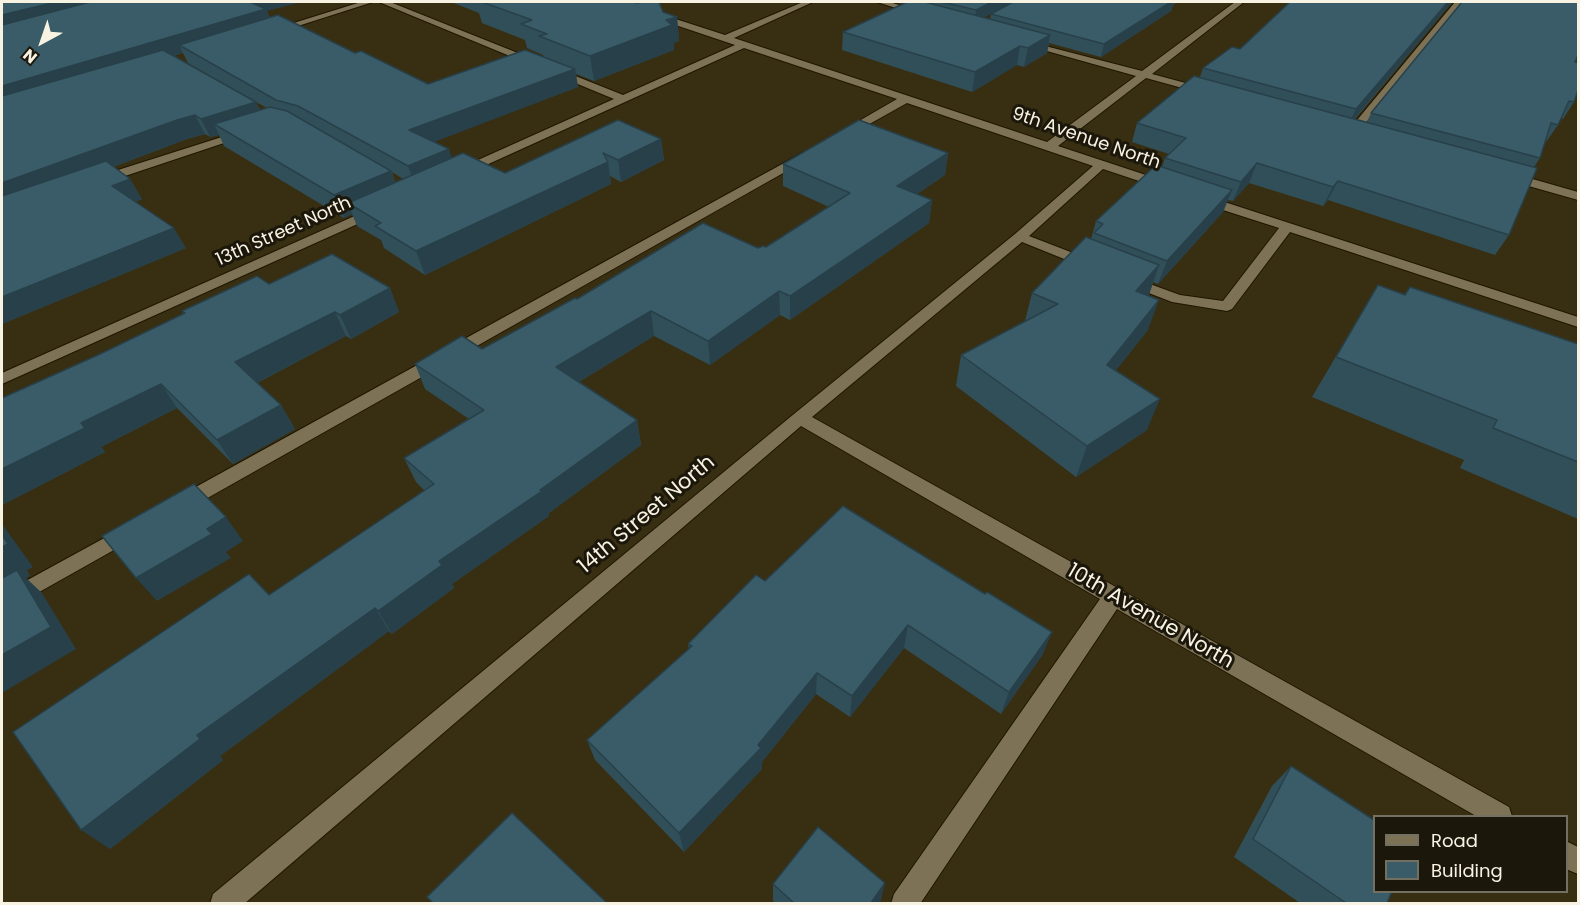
<!DOCTYPE html>
<style>
body{margin:0}
#map{position:relative;width:1580px;height:905px;overflow:hidden;background:#382e12;font-family:Poppins,sans-serif}
canvas{display:block}
.frame{position:absolute;inset:0;border:3px solid #f8f2e2;pointer-events:none}
.legend{position:absolute;left:1373px;top:815px;width:195px;height:78px;box-sizing:border-box;background:#1b170b;border:2px solid #736f61;margin:0;padding:8px 10px;list-style:none;font-size:18px;color:#f8f2e2}
.legend li{display:flex;align-items:center;gap:12px;height:30px}
.legend b{width:30px;border:2px solid #736f61}
.north{position:absolute;left:12px;top:12px;width:60px;height:60px;-webkit-text-stroke:4px #1b170b;paint-order:stroke;rotate:220deg;font-size:16px;font-weight:700;line-height:24px;text-align:center;color:#f8f2e2}
.north::after{content:'';display:block;margin:auto;width:21px;height:27px;background:#f8f2e2;clip-path:polygon(50% 0,100% 100%,50% 72%,0 100%)}
</style>
<div id="map">
<canvas width="1580" height="905"></canvas>
<div class="frame"></div>
<ul class="legend">
<li><b style="height:8px;background:#7d7255"></b>Road</li>
<li><b style="height:16px;background:#395c68"></b>Building</li>
</ul>
<div class="north">N</div>
</div>
<script>
const c = document.querySelector('canvas').getContext('2d');
c.lineJoin = 'round';
function strokePath(path, color, width, dash) {
  c.strokeStyle = color;
  c.lineWidth = width;
  c.lineCap = dash ? 'butt' : 'round';
  c.setLineDash(dash || []);
  c.stroke(path);
}
function fill(path, color) {
  c.fillStyle = color;
  c.fill(path, 'evenodd');
}
function drawText(font, color, halo, rows, align = 'center') {
  c.font = font + ' Poppins,sans-serif';
  c.lineWidth = 6;
  c.setLineDash([]);
  c.textBaseline = 'middle';
  c.strokeStyle = halo;
  c.fillStyle = color;
  for (const [text, x, y, turn = 0] of rows) {
    c.save();
    c.translate(x, y);
    c.rotate((+turn || 0) * Math.PI / 180);
    c.textAlign = isNaN(turn) ? turn : align;
    if (halo) c.strokeText(text, 0, 0);
    c.fillText(text, 0, 0);
    c.restore();
  }
}
const minor = new Path2D(`
 M361,2H373L276,33L268,31Z
 M379,2H390L623,95L735,45L613,4L612,2H623L725,35L803,2H813L734,38L1047,142L1136,76L1022,44V40L1142,71L1235,2H1244L1152,74L1208,89V93L1204,94L1146,78L1058,146L1170,183L1172,186L1166,190L1103,169L1029,236L1094,261L1096,264L1094,267H1084L1022,242L812,417L1509,807L1512,816H1476L1117,609L920,904H891L894,894L1100,599L801,426L244,904H210L213,894L794,414L1015,234L1093,166L907,103L848,136H840V132L897,99L744,48L462,176L458,175L456,172L458,169L614,99Z
 M877,2H889L926,13L921,16Z
 M1455,2H1463L1356,135H1348V131Z
 M244,130L248,131V135L104,183L100,184L94,180L96,177Z
 M804,152L810,156L808,159L188,509L181,511L174,509L171,504L174,499Z
 M1508,172L1578,192V200L1504,179L1502,176Z
 M1203,195L1578,317V327L1290,232L1232,309L1227,311L1172,302L1123,283L1121,280L1128,276L1180,295L1223,301L1279,228L1198,202L1197,199Z
 M377,206L384,210L382,213L2,384V373Z
 M130,524L137,527L140,532L137,537L2,613V594Z
 M1566,841L1578,847V874L1566,869Z`);
const wall = new Path2D(`
 M2,2L267,11L270,18L428,84L544,57L543,55L527,48L525,40L482,23L479,13L451,2H633L677,17L679,41L674,43V50L594,81L576,74L578,87L434,141L452,158L505,173L661,139L664,160L621,182L610,176L611,184L425,275L384,248L381,240L357,226L352,214L344,218L224,146L219,135L210,137L205,134L187,139L113,167L130,179L142,199L135,202L186,248L2,324ZM183,53L188,63L254,101L174,56ZM256,102L267,108L260,110ZM392,172L403,179L395,182Z
 M926,2H1178L1173,5L1171,11L1101,57L1049,43L1047,53L1024,67L1017,65L972,92L842,50L843,32ZM1013,2L991,14L990,19L984,17Z
 M1452,2L1355,119L1367,122L1371,113L1575,62L1574,102L1563,119L1561,118L1558,125L1546,142H1545L1540,158L1534,167L1509,235L1495,255L1328,200L1323,206L1249,183L1233,201L1228,200L1223,212L1158,284L1153,282L1148,296V330L1116,370L1147,430L1076,477L956,386L961,355L1025,321L1032,293L1091,239L1096,221L1162,167L1165,158L1169,154L1132,142L1137,123L1200,77L1203,68L1240,49Z
 M948,153L945,175L917,194L932,200L929,223L790,320L780,315L710,365L654,336L579,382L637,420L641,445L549,513V516L452,584L454,588L392,634L389,631L220,756L223,760L110,849L269,595L425,491L416,482L404,458L469,419L425,389L415,364L482,349L577,299L758,248L766,247L829,207L783,186V164Z
 M269,284L390,288L399,312L351,339L346,336L257,383L281,405L295,429L233,464L177,408L101,447L105,452L2,505V398L98,355L184,314L182,311Z
 M1378,285L1405,294L1578,344V519L1460,468L1464,460L1312,397Z
 M765,581L1043,654L1001,714L904,648L850,717L816,694L762,762V769L684,852L595,760L587,740L689,649L688,644Z
 M1291,766L1387,903H1300L1234,857L1272,786Z
 M773,884L881,900L879,903H776L773,901Z`);
const shadedWall = new Path2D(`
 M56,2H129L2,34V15Z
 M246,2H302L267,11L273,26L179,45L183,53L2,108V86Z
 M992,2H1013L974,23L976,10Z
 M1169,2H1178L1173,5L1171,11L1101,57L1104,44Z
 M1448,2H1452L1348,126L1356,109Z
 M677,17L679,41L674,43V50L594,81L590,56Z
 M1050,35L1047,53L1024,67L1028,48Z
 M1020,46L1017,65L972,92L975,72Z
 M575,69L578,87L416,149L409,130Z
 M256,102L264,120L214,124L219,135L210,137L201,119Z
 M195,115L205,134L187,139L2,208V183L177,120Z
 M661,139L664,160L621,182L618,160Z
 M449,149L455,168L415,185L408,166Z
 M948,153L945,175L895,209L897,186Z
 M608,162L611,184L425,275L416,251Z
 M1257,163L1249,183L1233,201L1241,182Z
 M391,171L399,193L348,203L352,214L344,218L334,195Z
 M130,179L142,199L125,206L112,186Z
 M1338,181L1328,200L1323,206L1333,187Z
 M1232,190L1223,212L1158,284L1167,261Z
 M932,200L929,223L790,320V296Z
 M174,228L186,248L2,324V297Z
 M1159,265L1149,295L1125,321L1136,291Z
 M390,288L399,312L351,339L340,315Z
 M779,291L780,315L710,365L708,341Z
 M1159,300L1148,330L1096,395L1107,365Z
 M651,311L654,336L562,392L556,367Z
 M335,312L346,336L250,386L235,362Z
 M161,384L177,408L101,447L105,452L2,505V469L81,423Z
 M1160,399L1147,430L1076,477L1087,446Z
 M281,405L295,429L233,464L217,440Z
 M637,420L641,445L549,513V516L452,584L454,588L392,634L378,611L439,561Z
 M226,517L243,541L226,552L231,558L157,601L136,578L207,529Z
 M2,524L33,567L27,570L30,576L26,578L42,593L76,649L2,693Z
 M375,608L389,631L220,756L223,760L110,849L81,830L197,735Z
 M908,625L904,648L850,717L852,696Z
 M1052,632L1043,654L1001,714L1009,692Z
 M817,673L816,694L762,762V769L684,852L679,833L758,745Z
 M885,883L881,900L879,903H871Z`);
const building = new Path2D(`
 M2,2H56L2,15Z
 M90,2H250L266,9L2,86V25Z
 M482,2H633L637,3L641,2H659L663,12L677,17L666,20L672,25L590,56L539,36L547,34L521,24L532,20Z
 M907,2H925L1050,35L1028,48L1020,46L975,72L843,32Z
 M942,2H992L976,10Z
 M1013,2H1171L1104,44L991,14Z
 M1290,2H1448L1356,109L1203,68L1232,47L1240,49Z
 M1462,2H1578V55L1575,62L1578,63V90L1574,102L1569,101L1558,125L1551,123L1540,158L1371,113Z
 M278,15L355,53L361,51L428,84L525,50L575,69L409,130L449,149L408,166L298,106L276,100L179,45Z
 M163,50L256,102L201,119L195,115L177,120L2,183V96Z
 M1194,76L1537,168L1509,235L1338,181L1333,187L1257,163L1241,182L1165,158L1186,138L1137,123Z
 M270,107L287,111L391,171L334,195L214,124Z
 M618,120L661,139L618,160L603,153L608,162L416,251L375,226L381,223L348,203L463,153L505,173Z
 M859,120L948,153L897,186L932,200L790,296L779,291L708,341L651,311L556,367L637,420L540,490L542,491L439,561L442,565L378,611L375,608L197,735L200,739L81,830L13,732L249,574L269,595L434,484L404,458L484,410L415,364L462,336L482,349L575,298L577,299L703,223L758,248L763,246L766,247L850,193L783,164Z
 M106,161L130,179L112,186L174,228L2,297V196Z
 M1156,165L1232,190L1167,261L1094,233L1103,224L1096,221Z
 M1086,237L1159,265L1136,291L1159,300L1107,365L1160,399L1087,446L961,355L1058,304L1032,293Z
 M332,254L390,288L340,315L335,312L235,362L281,405L217,440L161,384L81,423L85,428L2,469V398L98,355L185,313L182,311L257,276L269,284Z
 M1378,285L1405,295L1410,287L1578,344V462L1493,428L1497,420L1336,357Z
 M194,484L226,517L207,529L212,534L136,578L102,536Z
 M843,506L985,594L987,592L1052,632L1009,692L908,625L852,696L817,673L758,745L761,748L679,833L587,740L692,646L688,644L756,575L765,581Z
 M2,535L8,544L2,547L5,552L2,554Z
 M17,570L51,627L2,655V578Z
 M1291,766L1374,820V891H1392L1387,903H1346L1253,839Z
 M512,813L607,903H433L427,897Z
 M818,827L885,883L871,903H794L773,884Z`);
const farStreetnames = [
 ["9th Avenue North",1086,139,19],
 ["13th Street North",284,232,-24]
];
const streetNames = [
 ["14th Street North",647,515,-40],
 ["10th Avenue North",1150,617,30]
];
strokePath(minor, '#1f1600', 2);
fill(minor, '#7d7255');
fill(wall, '#314f59');
fill(shadedWall, '#284049');
fill(building, '#395c68');
strokePath(building, '#284049', 1.5);
drawText('18px', '#f8f2e2', '#1b170b', farStreetnames);
drawText('21px', '#f8f2e2', '#1b170b', streetNames);
</script>
